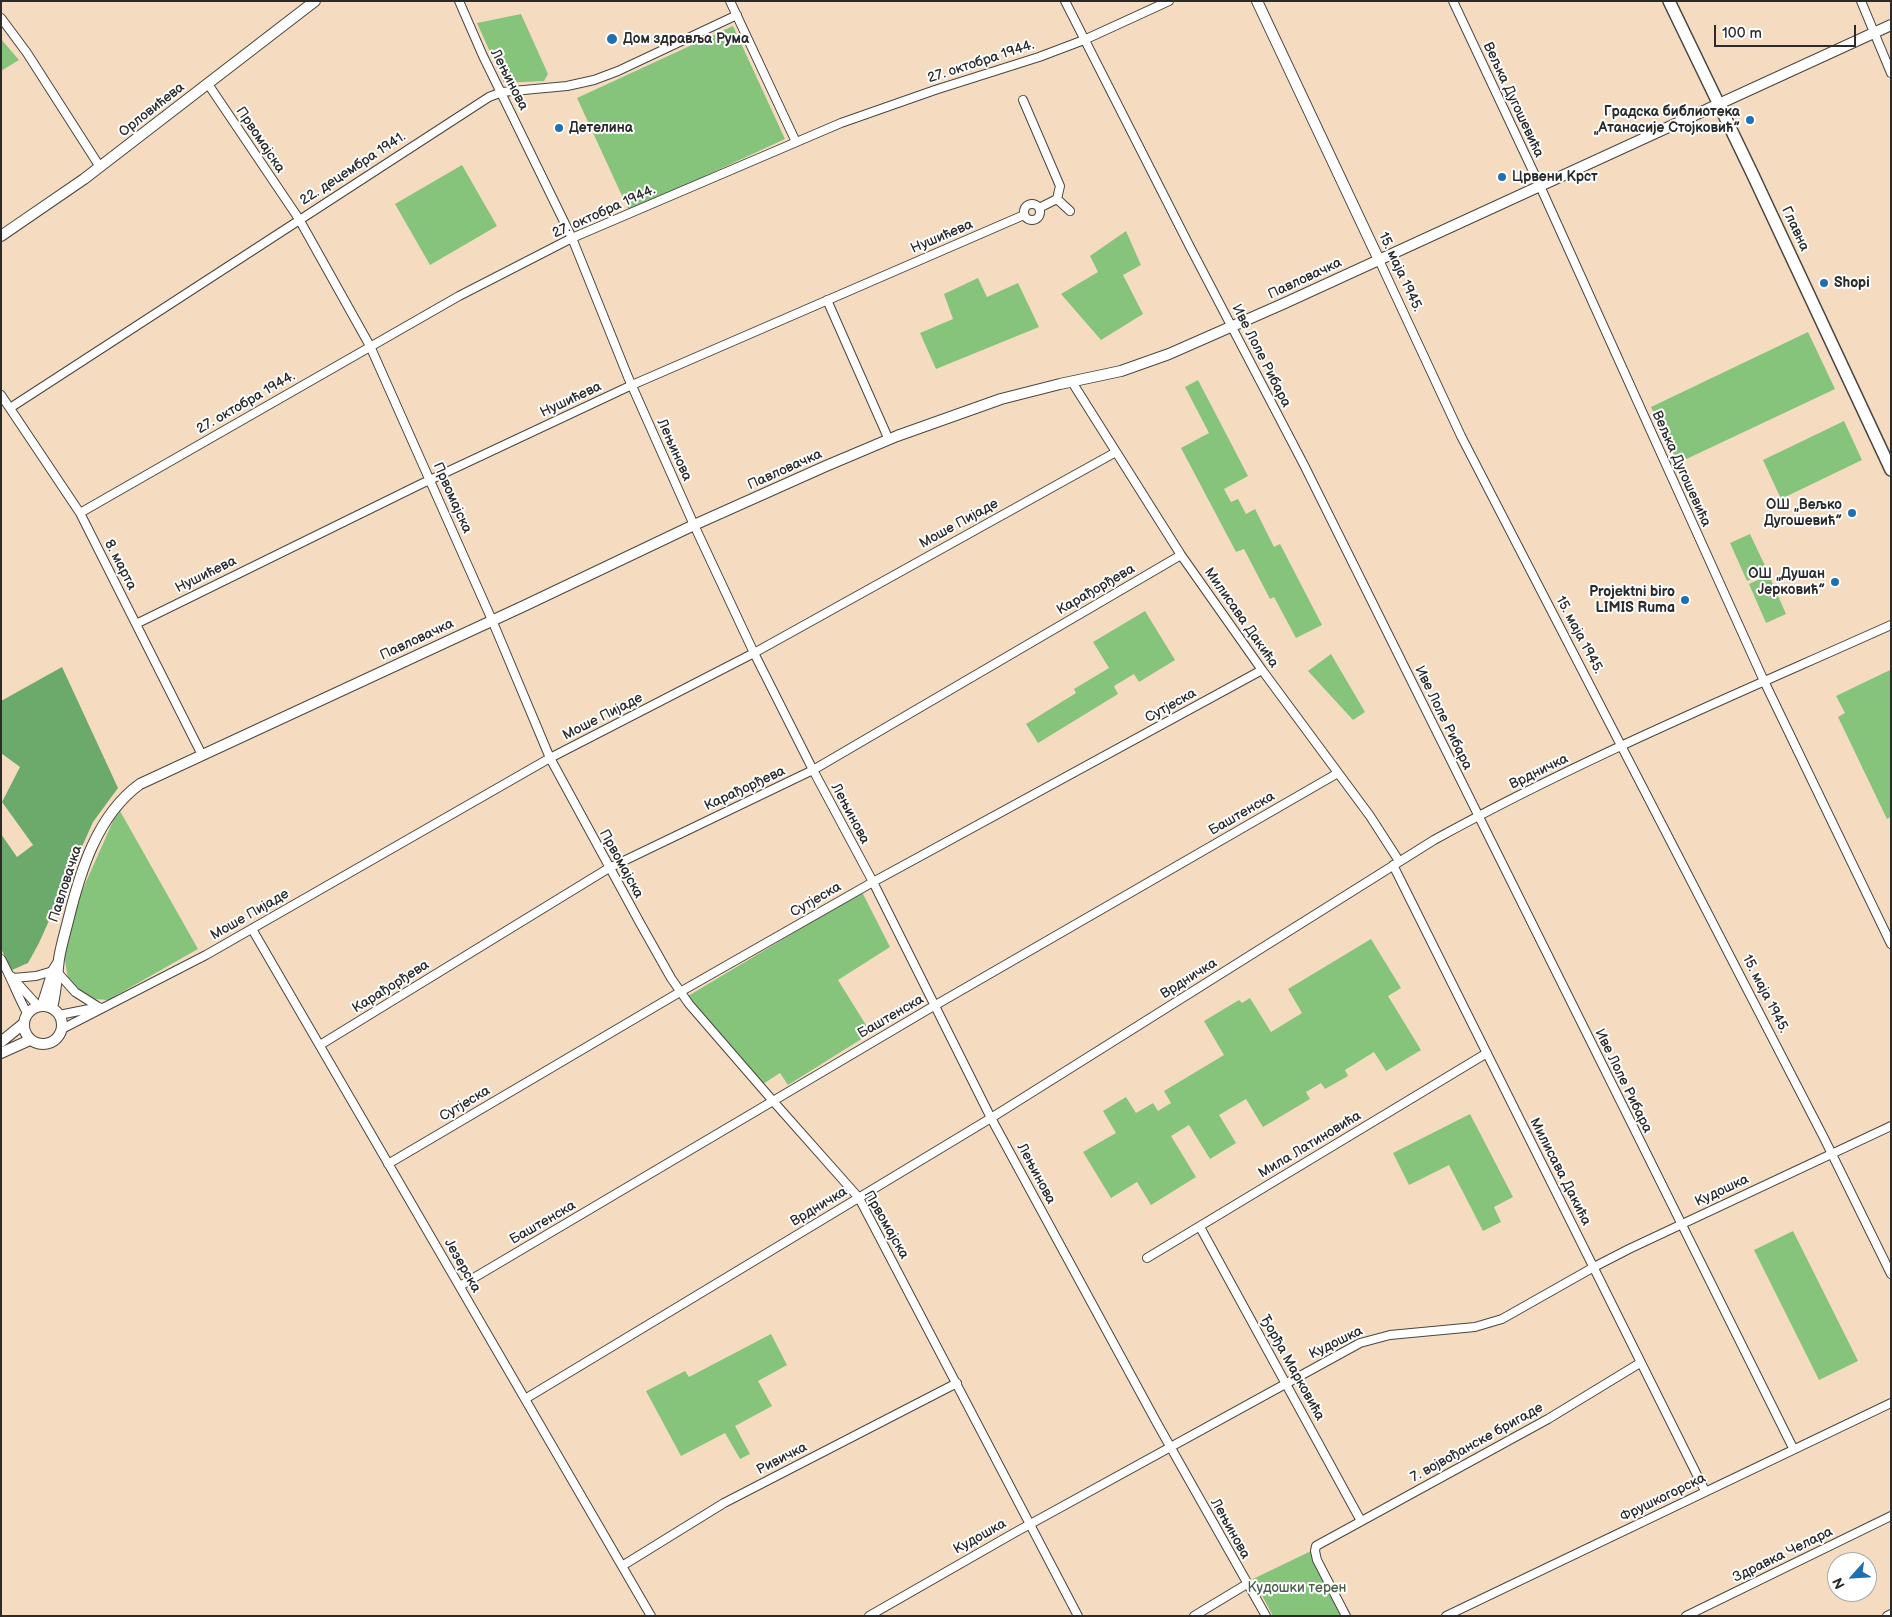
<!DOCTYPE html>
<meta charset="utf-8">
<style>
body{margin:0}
#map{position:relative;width:1892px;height:1617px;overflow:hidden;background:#f5dcc0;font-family:"Balsamiq Sans",sans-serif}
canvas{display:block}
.frame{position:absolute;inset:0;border:2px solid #2b2b2b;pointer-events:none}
.north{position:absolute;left:1827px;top:1552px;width:50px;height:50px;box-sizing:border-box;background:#fff;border:1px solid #aaa;border-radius:50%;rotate:244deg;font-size:14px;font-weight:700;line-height:20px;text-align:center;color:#2b2b2b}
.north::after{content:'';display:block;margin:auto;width:18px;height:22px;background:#1f6fb2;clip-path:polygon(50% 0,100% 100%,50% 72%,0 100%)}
.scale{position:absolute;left:1714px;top:25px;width:142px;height:22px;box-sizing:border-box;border:2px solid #2b2b2b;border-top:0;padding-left:6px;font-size:15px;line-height:18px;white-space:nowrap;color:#2b2b2b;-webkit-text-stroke:4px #fff;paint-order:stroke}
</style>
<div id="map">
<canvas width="1892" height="1617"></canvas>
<div class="frame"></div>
<div class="north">N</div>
<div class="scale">100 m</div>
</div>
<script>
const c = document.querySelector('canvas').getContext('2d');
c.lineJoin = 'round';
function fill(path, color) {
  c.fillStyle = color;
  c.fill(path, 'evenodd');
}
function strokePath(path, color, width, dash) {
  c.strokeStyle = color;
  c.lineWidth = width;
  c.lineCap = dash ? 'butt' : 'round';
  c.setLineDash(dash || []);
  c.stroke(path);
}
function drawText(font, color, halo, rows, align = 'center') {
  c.font = font + ' "Balsamiq Sans",sans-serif';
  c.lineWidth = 4;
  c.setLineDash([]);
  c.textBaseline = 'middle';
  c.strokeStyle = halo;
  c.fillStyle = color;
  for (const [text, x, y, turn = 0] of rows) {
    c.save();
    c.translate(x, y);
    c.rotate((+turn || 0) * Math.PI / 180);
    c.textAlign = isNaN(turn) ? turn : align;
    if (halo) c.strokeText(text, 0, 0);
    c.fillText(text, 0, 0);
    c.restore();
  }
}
const green = new Path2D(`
 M521,14L548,74L544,81L504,83L477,23Z
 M733,26L785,139L629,211L577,98Z
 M1,39L19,60L1,71Z
 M462,165L497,226L430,265L395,204Z
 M1126,231L1141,265L1123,275L1143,314L1101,340L1061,294L1098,272L1090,256Z
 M978,278L987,297L1018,283L1039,327L936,369L920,333L953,319L944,294Z
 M1808,332L1835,389L1678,463L1651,407Z
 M1198,380L1248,476L1224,489L1231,502L1238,499L1246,514L1255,509L1274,547L1280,544L1322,625L1296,638L1274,597L1270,599L1244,549L1236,552L1181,448L1209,433L1185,387Z
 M1844,421L1862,460L1781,499L1763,460Z
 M1750,534L1768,572L1747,581L1730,543Z
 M1769,575L1786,614L1766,623L1749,584Z
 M1145,611L1175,660L1139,682L1134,674L1114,686L1118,694L1038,743L1026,724L1076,693L1074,689L1109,668L1093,642Z
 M1331,654L1365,712L1353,720L1308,671Z
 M1890,670L1891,817L1887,819L1838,717L1845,713L1836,696Z
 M120,811L198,949L108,1000L93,999L81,993L68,979L64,954L77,902L114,819Z
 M862,892L890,947L838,980L871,1033L788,1085L780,1073L763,1084L688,996Z
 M1371,939L1401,988L1388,996L1421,1050L1386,1071L1374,1052L1345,1070L1348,1076L1325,1089L1321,1083L1306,1092L1310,1099L1263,1127L1246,1099L1219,1115L1236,1143L1210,1159L1189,1125L1171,1136L1196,1177L1151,1205L1137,1182L1111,1198L1083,1152L1116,1133L1103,1111L1126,1097L1136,1113L1153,1103L1158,1111L1171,1103L1164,1091L1224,1055L1204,1021L1239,1000L1242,1003L1250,998L1271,1032L1302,1013L1288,989Z
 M1470,1114L1513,1197L1494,1207L1501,1222L1483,1231L1449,1165L1409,1185L1393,1153Z
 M1793,1231L1858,1361L1819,1380L1754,1250Z
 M771,1334L787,1365L758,1381L772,1406L735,1426L750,1454L740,1459L725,1433L681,1456L646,1391L685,1371L689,1377Z
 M1311,1551L1345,1616H1273L1253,1579Z`);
const forest = new Path2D(`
 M62,667L118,788L93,822L39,943L28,963L12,970L1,949V834L17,857L33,845L2,802L20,767L1,753V701Z`);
const minor = new Path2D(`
 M459,1L483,56L572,238L628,377L694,525L754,653L813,770L873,882L991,1118L1158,1425L1266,1616
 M730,1L796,142
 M1065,1L1189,245L1304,465L1793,1448
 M1453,1L1540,186L1764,681L1891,944
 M1861,1L1891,73
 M1,18L27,53L100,167
 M208,84L299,219L370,346L492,620L550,758L640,923L671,978L689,1004L773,1101L859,1198L1078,1616
 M1023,100L1060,186L1057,199L1039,208
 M1057,199L1070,211
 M1024 212a8 8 0 1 1 16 0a8 8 0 1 1-16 0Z
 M1379,260L1461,436L1824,1138L1891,1274
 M827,300L889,440
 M1072,382L1181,555L1262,670L1370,816L1399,861
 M1,395L80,513L202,755
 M10,408L489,97L502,92L567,86L594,80L618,71L737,15
 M80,513L459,296L572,238L841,123L935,90L1039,57L1084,40L1169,1
 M136,624L419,485L632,385L1024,215
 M1393,865L1705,1491
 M252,929L651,1616
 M1,959C11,977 17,995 27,1013
 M59,974L75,992L97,1006
 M11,976L38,1006
 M13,978L36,976L53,971
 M59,1015L99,1007
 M62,1029L206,955L550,758L754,653L1116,452
 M320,1045L609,868L813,770L1181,555
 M388,1164L680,992L873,882L1262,670
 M1200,1227L1361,1521
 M1147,1258L1487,1053
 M460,1286L927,1010L1338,773
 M525,1399L991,1118L1434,840C1581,759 1737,694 1891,625
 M622,1566L724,1503L957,1383
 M869,1616L1014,1533L1360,1343L1390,1335L1475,1327L1502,1319L1594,1267L1629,1249L1891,1126
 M1194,1616L1247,1584
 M1346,1616L1317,1560L1315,1551L1316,1546L1548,1419L1640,1363
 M1446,1616L1891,1403
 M1686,1616L1891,1516
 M1887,1616L1891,1614`);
const tertiary = new Path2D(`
 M1257,1L1379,260
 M1,236L84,179L315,1
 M24 1025a19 19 0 1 1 38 0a19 19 0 1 1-38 0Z
 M42,1006L53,971L58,963
 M52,1008C56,992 57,975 59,959C61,946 65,933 68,921C80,872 97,815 140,784L526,605L694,525L826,466L897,436L1001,399L1060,384L1121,371L1169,354L1285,303L1891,25
 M1,1042L23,1024
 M1,1053L30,1040`);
const secondary = new Path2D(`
 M1669,1L1752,173L1891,470`);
const markers = [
 [612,39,6,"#1f6fb2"],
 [1750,120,5,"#1f6fb2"],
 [559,128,5,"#1f6fb2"],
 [1502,177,5,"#1f6fb2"],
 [1824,283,5,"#1f6fb2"],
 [1852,513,5,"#1f6fb2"],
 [1835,582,5,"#1f6fb2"],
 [1685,600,5,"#1f6fb2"]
];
const poiNames = [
 ["Дом здравља Рума",623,39],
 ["Градска библиотека",1740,112,"right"],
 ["„Атанасије Стојковић”",1740,128,"right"],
 ["Детелина",569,128],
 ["Црвени Крст",1512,177],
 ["Shopi",1834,283],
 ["ОШ „Вељко",1842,505,"right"],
 ["Дугошевић”",1842,521,"right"],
 ["ОШ „Душан",1825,574,"right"],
 ["Јерковић”",1825,590,"right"],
 ["Projektni biro",1675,592,"right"],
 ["LIMIS Ruma",1675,608,"right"]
];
const streetNames = [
 ["27. октобра 1944.",981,62,-18],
 ["Лењинова",509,80,63],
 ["Вељка Дугошевића",1513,100,65],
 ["Орловићева",152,110,-38],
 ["Првомајска",260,140,56],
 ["22. децембра 1941.",353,169,-33],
 ["27. октобра 1944.",604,212,-24],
 ["Главна",1795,229,65],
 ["Нушићева",942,237,-23],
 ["15. маја 1945.",1400,272,65],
 ["Павловачка",1305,279,-25],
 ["Иве Лоле Рибара",1261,356,63],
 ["Нушићева",571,400,-25],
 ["27. октобра 1944.",246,403,-30],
 ["Лењинова",674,450,66],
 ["Вељка Дугошевића",1681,469,66],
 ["Павловачка",785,470,-24],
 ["Првомајска",452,498,66],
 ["Моше Пијаде",959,524,-29],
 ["8. марта",120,565,63],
 ["Нушићева",206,575,-26],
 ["Карађорђева",1096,590,-30],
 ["Милисава Дакића",1241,618,55],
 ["15. маја 1945.",1579,635,62],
 ["Павловачка",417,640,-25],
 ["Сутјеска",1171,706,-29],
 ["Моше Пијаде",603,717,-27],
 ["Иве Лоле Рибара",1443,718,64],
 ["Врдничка",1539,772,-26],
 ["Карађорђева",745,789,-25],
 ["Лењинова",850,814,62],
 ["Баштенска",1242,814,-30],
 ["Првомајска",621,864,61],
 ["Павловачка",66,884,-72],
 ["Сутјеска",816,900,-30],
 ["Моше Пијаде",250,915,-30],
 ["Врдничка",1189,979,-32],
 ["Карађорђева",391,987,-32],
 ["15. маја 1945.",1765,994,63],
 ["Баштенска",891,1017,-30],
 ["Иве Лоле Рибара",1623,1081,64],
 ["Сутјеска",465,1104,-31],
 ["Мила Латиновића",1310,1145,-31],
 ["Милисава Дакића",1560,1172,63],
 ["Лењинова",1036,1174,62],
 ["Кудошка",1722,1191,-25],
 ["Врдничка",819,1207,-31],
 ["Баштенска",543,1223,-30],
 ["Првомајска",886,1225,60],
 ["Језерска",462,1266,60],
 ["Кудошка",1336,1343,-26],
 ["Ђорђа Марковића",1292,1368,61],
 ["7. војвођанске бригаде",1477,1443,-29],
 ["Ривичка",782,1459,-27],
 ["Фрушкогорска",1663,1498,-26],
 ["Лењинова",1230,1529,61],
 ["Кудошка",980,1537,-29],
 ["Здравка Челара",1783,1555,-26]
];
const parkNames = [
 ["Кудошки терен",1297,1588]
];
fill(green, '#86c47b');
fill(forest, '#6caa6b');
strokePath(minor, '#494641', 10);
strokePath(tertiary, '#494641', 12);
strokePath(secondary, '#494641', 14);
strokePath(minor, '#fff', 8);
strokePath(tertiary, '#fff', 10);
strokePath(secondary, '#fff', 11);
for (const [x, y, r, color] of markers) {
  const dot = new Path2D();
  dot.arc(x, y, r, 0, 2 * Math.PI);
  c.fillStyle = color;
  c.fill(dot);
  strokePath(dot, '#fff', 2);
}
drawText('bold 14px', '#2b2b2b', '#fff', poiNames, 'left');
drawText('14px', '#2b2b2b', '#fff', streetNames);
drawText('14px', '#4b6147', '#fff', parkNames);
</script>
